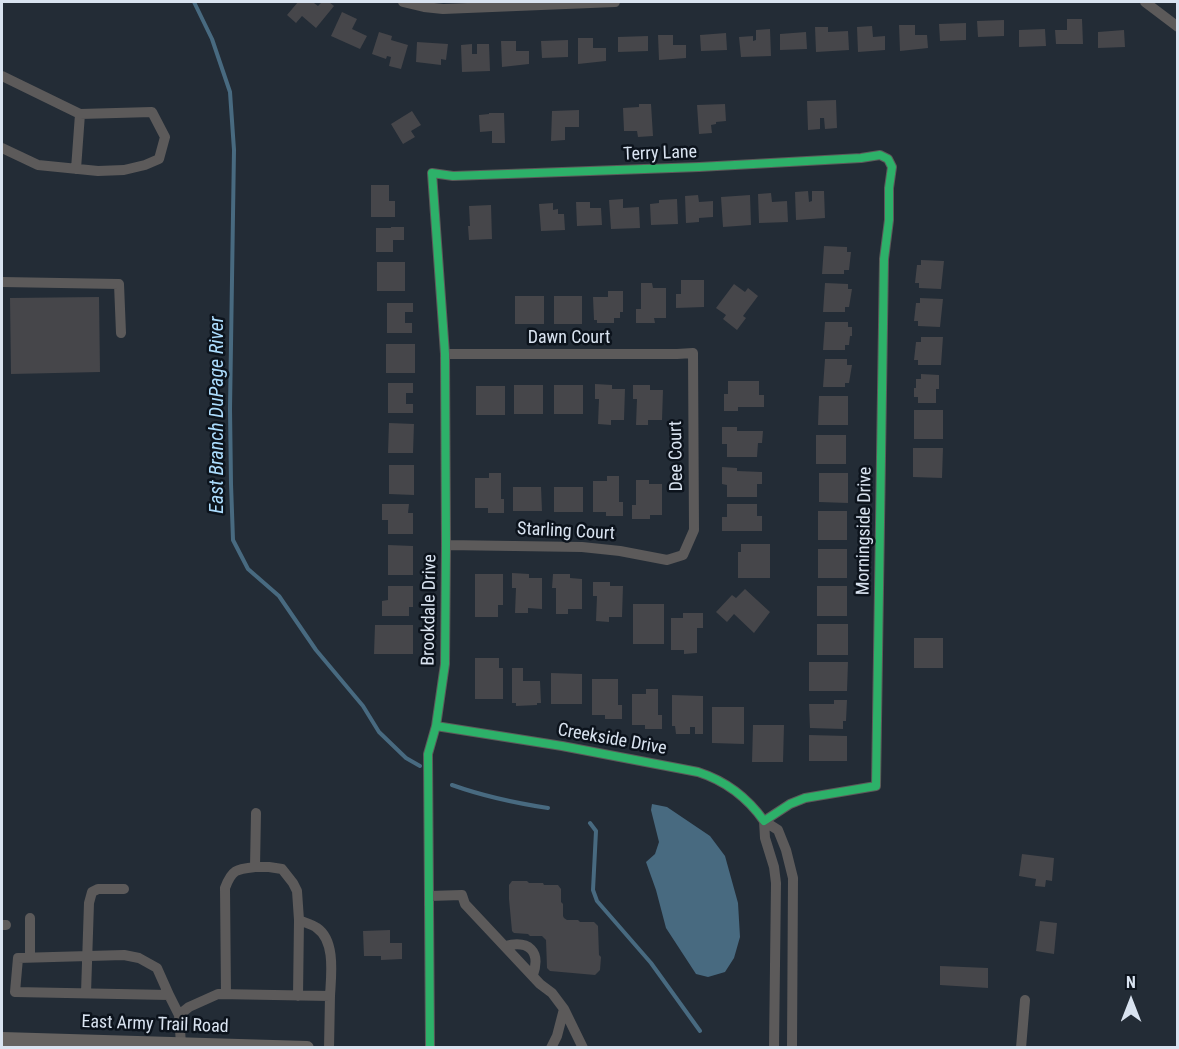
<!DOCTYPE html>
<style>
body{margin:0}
#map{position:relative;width:1179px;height:1049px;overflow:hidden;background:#232c36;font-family:"Roboto Condensed",sans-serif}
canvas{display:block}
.frame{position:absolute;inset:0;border:3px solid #d9e3f0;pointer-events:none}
.north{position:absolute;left:1101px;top:971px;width:60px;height:60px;-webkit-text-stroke:4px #0c131c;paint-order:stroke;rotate:0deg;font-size:16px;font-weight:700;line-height:24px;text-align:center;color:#d9e3f0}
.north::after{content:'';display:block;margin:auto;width:21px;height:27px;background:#d9e3f0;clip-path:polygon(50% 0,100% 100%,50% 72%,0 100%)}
</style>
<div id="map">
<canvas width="1179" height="1049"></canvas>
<div class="frame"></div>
<div class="north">N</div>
</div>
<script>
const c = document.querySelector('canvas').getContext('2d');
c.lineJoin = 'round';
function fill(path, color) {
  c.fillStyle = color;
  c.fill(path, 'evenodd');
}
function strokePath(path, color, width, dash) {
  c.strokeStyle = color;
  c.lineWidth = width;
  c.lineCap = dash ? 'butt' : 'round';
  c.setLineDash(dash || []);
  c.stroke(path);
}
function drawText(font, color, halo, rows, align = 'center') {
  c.font = font + ' "Roboto Condensed",sans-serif';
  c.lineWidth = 5;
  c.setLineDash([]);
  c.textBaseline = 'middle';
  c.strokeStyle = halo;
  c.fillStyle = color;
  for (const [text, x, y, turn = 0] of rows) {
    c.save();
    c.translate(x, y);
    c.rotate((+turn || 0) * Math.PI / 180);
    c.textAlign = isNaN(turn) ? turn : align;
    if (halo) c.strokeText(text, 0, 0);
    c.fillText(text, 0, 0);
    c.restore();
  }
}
const water = new Path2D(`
 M652,804L667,807L710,836L725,856L738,903L740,937L734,958L725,972L708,977L696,974L666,928L656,890L646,862L655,854L659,842L651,810Z`);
const stream = new Path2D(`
 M194,2L212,39L230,92L234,150L230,409L231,484L233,540L248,569L279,596L316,650L363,706L379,732L406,758L420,766
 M452,785C483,796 515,803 548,808
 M590,823L596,831L593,890L597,901L651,963L700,1031`);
const building = new Path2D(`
 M298,2H316L314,3L318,6L322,2H329L334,6L316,28L302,16L296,23L287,15Z
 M342,12L357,19L352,29L367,36L360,49L331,36Z
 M1067,19H1082L1083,44H1056L1055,30H1067Z
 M1004,20V36L978,37L977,21Z
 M966,23V40L940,41L939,24Z
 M899,25H915V35H927L928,48L900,51Z
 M872,26L873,37L885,36V50L858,52L857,27Z
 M815,27H828V32L848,31L849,50L816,52Z
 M770,29L771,56L741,57L739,37L753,36V41L756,40V30Z
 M1045,29L1046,46L1019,47V30Z
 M1124,30L1125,47L1098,48V32Z
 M379,32L392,36L391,40L408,45L401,69L389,66L391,57L387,56L386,59L372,54Z
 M806,32L807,49L780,50V34Z
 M726,33L727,50L701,51L700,35Z
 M658,35H673V45H686V58L659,60Z
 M648,36V51L618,52V37Z
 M578,38H593V48H606V61L578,64Z
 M568,40V57L542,58L541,41Z
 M501,41H516V51H529V64L502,67Z
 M417,42L448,44L446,60L441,59V65L416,62Z
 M472,44V54H477V44H489L490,71L462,72L461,45Z
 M836,100L837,128L825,129L824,118H820V129L808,130L807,101Z
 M639,104H651L653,136L638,137L637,131H624L623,108L639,107Z
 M725,104L726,121L716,122V124L711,125L712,133L699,134L697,105Z
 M579,110V127H565V140L551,141L552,111Z
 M412,111L421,125L411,131L415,137L403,144L391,124Z
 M489,113H504L505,143H492V131L480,132L479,115L489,114Z
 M371,185H389V201H395V217H371Z
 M808,191L809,202L812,201V191H824L825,218L796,220L795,192Z
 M771,193L772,202L787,201L788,222L759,223L758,194Z
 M698,195L699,202L713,201V217L699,218V222L686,223L685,196Z
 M750,195L751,225L723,227L721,197Z
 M623,199V208L639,207L640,228L611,229L609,200Z
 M677,199L678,224L651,225L650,204L659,203V200Z
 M576,202H590V208H601L602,225L577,226Z
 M553,203V210L558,209V214H564L565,230L541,231L539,204Z
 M491,205L492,239L469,240L468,226H470L469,206Z
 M391,227H404V240H393V252H376V228H391Z
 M824,246L847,247V252H851L849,270H844V274H822Z
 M921,260L944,261L941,289L919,288V283H915L917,265H921Z
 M377,262H405V291H377Z
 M681,280H704V307L676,308V294H681Z
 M641,283H652L653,288H666V318H654L655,323H636V309H641Z
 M825,283L848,284V289H852L849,307H845V312H823Z
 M734,284L745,292L748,288L758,296L743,316L746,318L737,330L723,319L726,315L716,308Z
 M608,291H623V312H620V318H614V323H597V320H594L593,297H608Z
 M515,296H544V324H515Z
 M554,296H582V324H554Z
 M99,297L100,372L11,374L10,298Z
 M920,298L943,299L940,327L918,326V321H914L916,303H920Z
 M387,303H413V312H405V323H412V333H387Z
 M825,322H848V327H852V336H850L849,345H845V350H823Z
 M921,337H943L941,365H918V360H914L916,342H921Z
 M386,344H415V373H386Z
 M825,359H847V365H852L849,383H845V387H823Z
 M921,374L939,375V389H936V403H918V397H914V388H916V379H921Z
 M728,381H759V395H764V407H738V411H724V394H728Z
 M388,383H413V393H406V404H413V413H388Z
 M595,384L612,385V389H625L624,420H611V425L598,424L599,399H595Z
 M514,385H543V414H514Z
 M554,385H583V414H554Z
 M633,385H650V390H663L662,420H648V425H636L637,399H633Z
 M476,386H505V415H476Z
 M819,396H848V425H818Z
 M914,410H943V439H914Z
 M389,423L414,424L413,453H388Z
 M722,427H737V431H763L762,443H758L757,457H727V444H722Z
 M816,435H846V464H816Z
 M913,448H943L942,478L913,477Z
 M389,465H414V495L389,494Z
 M722,467L737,468V471L762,472V484H757V497H727V485L722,484Z
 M489,473H501V499H504V513H488V508H475V478H489Z
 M819,473H848V503L819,502Z
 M607,476H619V502H623V516H606V512H593V481H607Z
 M636,480H649V484H662V515H650V519H632V505H636Z
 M513,487H541L542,511H513Z
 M554,487H583V512H554Z
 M382,504H409L408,513H413V534H388V520H382Z
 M727,504H757V516H762V531H722V517H727Z
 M818,511H847V540H818Z
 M741,544H770V578H738V552H741Z
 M388,545L413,546V575H388Z
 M818,549H847V578H818Z
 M512,573L529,574V578H542V609L528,608V613H515L516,588H512Z
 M475,574H503V605H498V617H475Z
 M553,574H570V578L582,579V609H568V614H556V588H552Z
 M593,582H610V586H623L622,617H609V622L596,621L597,596H593Z
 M388,586H413V607H409V616H382V601L388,600Z
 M817,586H847V616H817Z
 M745,589L770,612L754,633L734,614L727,622L716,612L732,595L736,598Z
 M633,604H664V644H633Z
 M683,613H703V628H697V653L684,654V650H671V618H683Z
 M817,624H848V655H817Z
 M375,625H413V654H374Z
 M914,638H943V668H914Z
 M475,658H499V668H503V699H475Z
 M809,662H848L847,691H809Z
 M512,668H523V681H540L541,703H537V705L516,706V703H512Z
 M551,673L582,674V704H551Z
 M592,679H618V705H622V719H605V715H592Z
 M646,689H658V715H662V729H645V725H632V694H646Z
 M672,695L703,696V734H695V727H690V734H676L675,726H672Z
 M834,700H847L846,721H843V729L810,728L809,704H834Z
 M712,707H744V744L712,743Z
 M753,725H784L783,762H752Z
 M809,735L847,736V761H809Z
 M1022,854L1054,858L1052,881L1046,880L1045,887L1035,886L1036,879L1019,876Z
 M512,881H527L529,883H543L544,885H558L561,889V902L563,904V916L564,918L567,920H578L580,922H594L598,926L599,955L601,957L600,970L595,975L550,971L547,968L546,940L542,936H530L528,934L514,933L512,931L509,899V885Z
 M1040,921L1057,923L1054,954L1036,951Z
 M390,930V943H402V959L381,960V956H364L363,931Z
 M940,966L988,968V988L940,985Z`);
const minor = new Path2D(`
 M403,2L424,7L443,9L615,2
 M1145,2L1178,27
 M2,76L80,114L152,112L165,137L159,159L145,165L124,170L98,171L38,165L2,148
 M76,169L80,114
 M2,282L119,284L121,333
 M445,354H677L693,353L694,530L683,555L667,560L620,551L582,547L446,545
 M256,813L255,867H269L282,869L293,883L297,891L299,920L298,996
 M429,896L462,895L465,904L540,984L552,993L564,1009
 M299,920C305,923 312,924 317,928C336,941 331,976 330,996
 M2,925H6
 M505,946C529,940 541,951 533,975
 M30,957V918
 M86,993L89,903L92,892L98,889H124
 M226,994L225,888C232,869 237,869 255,867
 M169,995L157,968L139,958L124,955L18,958L15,992L169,995L179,1015L181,1044
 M179,1015L189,1007L218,994L330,996L329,1048
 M430,1048L428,754L436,726L445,664L446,545L445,354L432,173L453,176L699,167L861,158L880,155L888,159L892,167L889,188V220L884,259L876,786L805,798L790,804L764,821C747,797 726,781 698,772L562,746L436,726
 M551,1048L557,1036L564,1009L583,1048
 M774,1048L776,883L774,867L765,838L764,821L778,830L786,850L793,878L792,1048
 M1021,1048L1025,1000`);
const major = new Path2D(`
 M2,1039L307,1048`);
const cycleway = new Path2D(`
 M430,1048L428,754L436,726L445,664L446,545L445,354L432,173L453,176L699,167L861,158L880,155L888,159L892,167L889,188V220L884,259L876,786L805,798L790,804L764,821C747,797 726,781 698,772L562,746L436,726`);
const streetNames = [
 ["Terry Lane",660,154,-2],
 ["Dawn Court",569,338],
 ["Dee Court",677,456,-91],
 ["Morningside Drive",865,531,-89],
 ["Starling Court",566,532,3],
 ["Brookdale Drive",430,610,-89],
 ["Creekside Drive",612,740,10],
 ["East Army Trail Road",155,1025,2]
];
const waterNames = [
 ["East Branch DuPage River",218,415,-90]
];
fill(water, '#486a80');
strokePath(stream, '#486a80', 4);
fill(building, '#46464a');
strokePath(minor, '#5c5a5a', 10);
strokePath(major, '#666361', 14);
strokePath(cycleway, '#2db169', 8);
drawText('18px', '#d9e3f0', '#0c131c', streetNames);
drawText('italic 20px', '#acdcfd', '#0c131c', waterNames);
</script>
